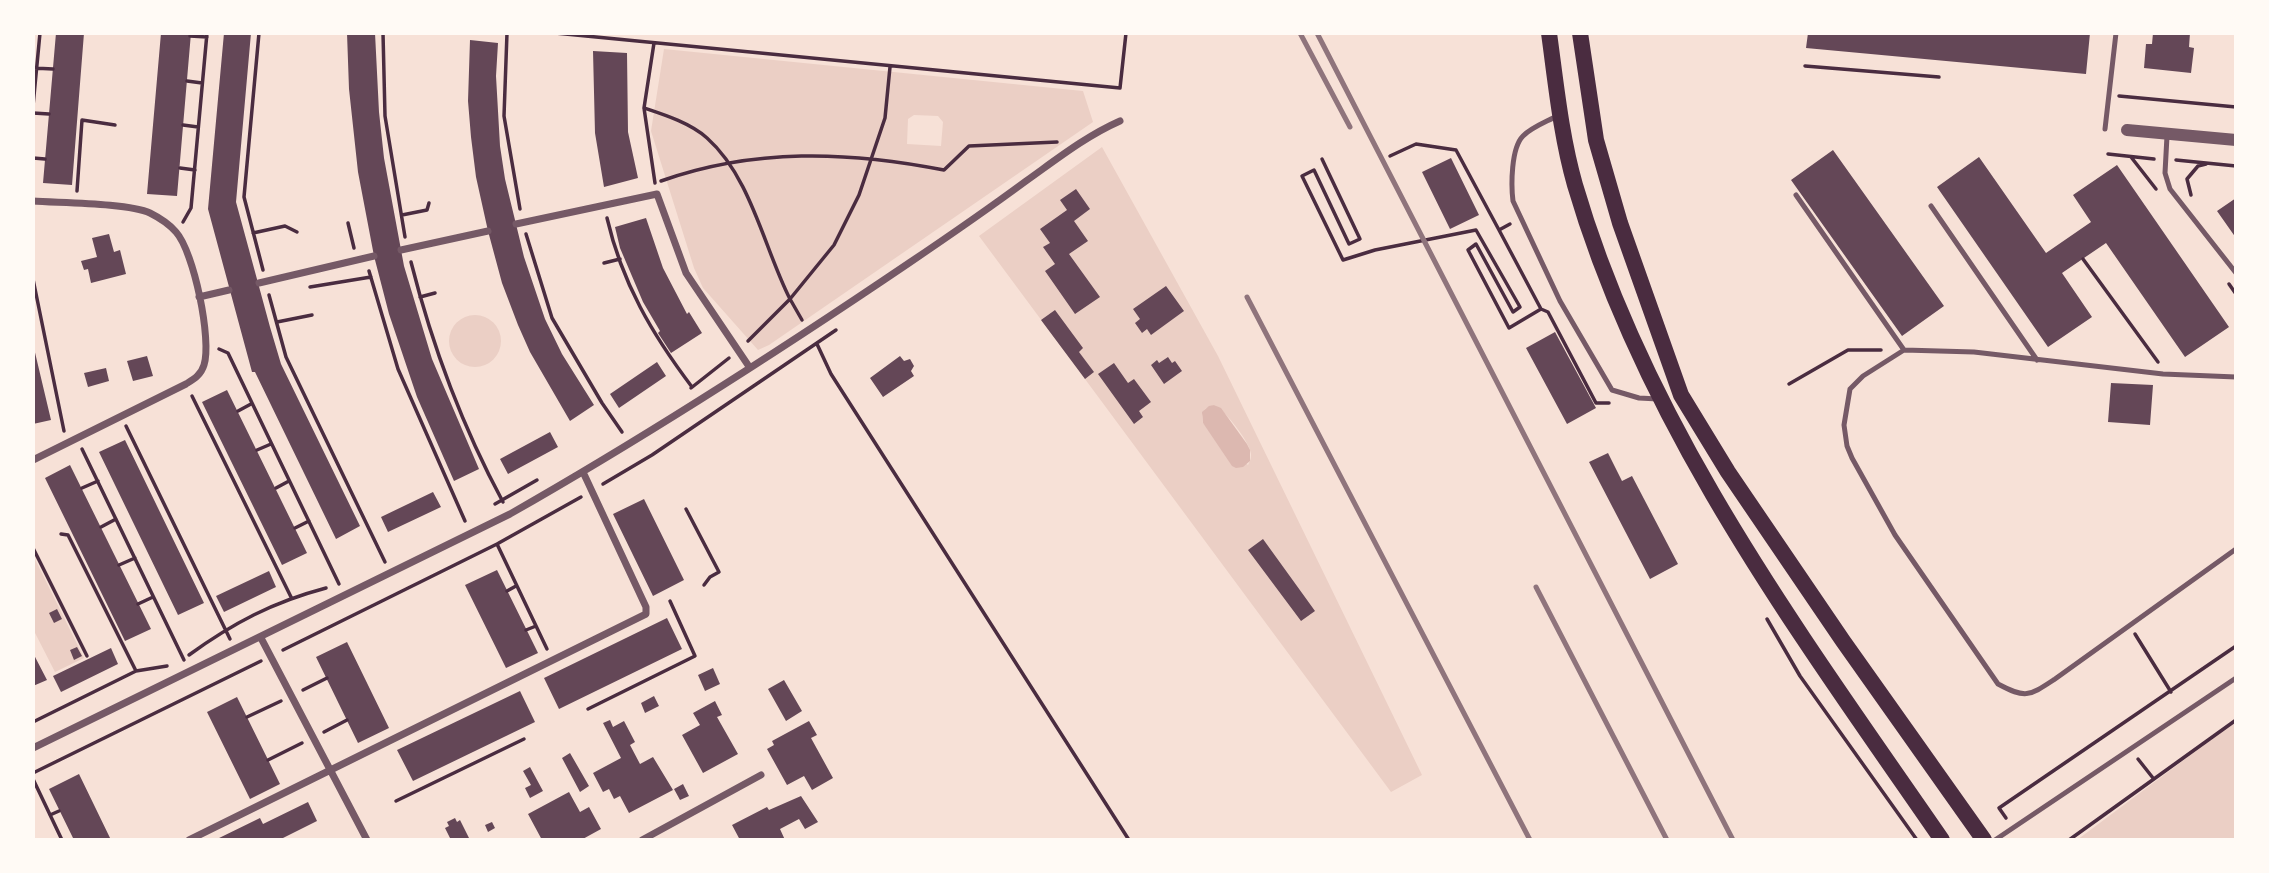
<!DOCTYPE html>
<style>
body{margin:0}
#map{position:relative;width:2269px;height:873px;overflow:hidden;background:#f7e1d7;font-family:Arial,sans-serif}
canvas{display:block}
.frame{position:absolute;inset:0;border:35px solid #fffaf5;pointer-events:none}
</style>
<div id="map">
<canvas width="2269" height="873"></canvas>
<div class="frame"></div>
</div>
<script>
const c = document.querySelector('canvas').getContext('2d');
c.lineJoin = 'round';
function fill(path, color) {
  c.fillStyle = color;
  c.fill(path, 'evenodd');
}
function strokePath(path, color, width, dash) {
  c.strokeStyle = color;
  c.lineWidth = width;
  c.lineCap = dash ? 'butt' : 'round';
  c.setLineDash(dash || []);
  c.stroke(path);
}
const green = new Path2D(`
 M664,49L1083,91L1093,122L769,345L758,350L703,288L694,268L651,131ZM914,115L938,116L943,122L941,146L907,144L908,119Z
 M1102,147L1218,356L1422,775L1391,792L979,236ZM1214,405C1224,409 1250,442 1251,454C1251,460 1250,460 1248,465L1203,423L1202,416L1205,409Z
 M449 341a26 26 0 1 1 52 0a26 26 0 1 1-52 0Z
 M33,555L84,658L55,672L33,629Z
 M2236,721V840H2077Z`);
const water = new Path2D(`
 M1214,405L1221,408L1247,444L1250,450V461L1243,467L1236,468L1232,466L1203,423L1202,412L1209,406Z`);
const building = new Path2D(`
 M56,33H84L72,185L43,183Z
 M161,33H191L177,196L147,194Z
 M224,33H251L236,202L270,327L281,364L360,526L336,539L255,372H252L208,209Z
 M347,33H375L379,112L384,158L404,266L432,359L479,469L454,481L417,397L389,314L374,256L358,172L349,89Z
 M1808,33H2090L2086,74L1806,48Z
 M2153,33H2190L2189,47L2194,48L2191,73L2144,68L2146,44H2152Z
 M470,40L498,43L496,76L500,146L505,179L524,257L545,319L562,354L594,405L570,421L530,352L518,325L502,283L488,231L476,177L471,137L468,101Z
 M593,51L627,53L628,132L638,178L604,187L595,133Z
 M1833,150L1944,306L1902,336L1791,180Z
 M1979,157L2046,253L2091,222L2073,195L2117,165L2229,327L2185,357L2106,243L2062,273L2092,317L2048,347L1937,187Z
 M1451,158L1479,215L1450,229L1422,172Z
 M1076,189L1090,209L1074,221L1088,241L1069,254L1100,297L1075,314L1045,271L1055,264L1043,247L1050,243L1040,229L1067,210L1060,200Z
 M2236,198V238L2217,211Z
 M646,218L663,268L687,314L689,312L702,333L671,353L658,333L660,331L643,302L620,248L615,227Z
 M109,234L114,252L120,250L126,274L91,283L88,269L84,270L81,261L97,257L92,238Z
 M1166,286L1184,311L1151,335L1147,329L1142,333L1135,323L1140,319L1133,309Z
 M1055,310L1083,348L1079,352L1094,372L1085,379L1041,320Z
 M1555,332L1596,408L1567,424L1526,348Z
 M33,344L51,420L33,424Z
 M147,356L153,376L133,381L127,361Z
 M900,356L904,361L910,359L914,366L911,371L914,376L883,397L870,378Z
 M1168,357L1172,363L1175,361L1182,371L1164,384L1151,365L1157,360L1159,363Z
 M657,362L666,376L619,408L610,394Z
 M1114,363L1128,383L1134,379L1151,402L1139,411L1143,417L1134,424L1098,374Z
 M106,368L109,381L88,387L84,373Z
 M2111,383L2153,385L2150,425L2108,422Z
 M227,390L307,553L282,565L202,402Z
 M550,432L558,447L508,474L500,459Z
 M125,440L204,603L178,615L99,452Z
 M1608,453L1622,481L1632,476L1678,564L1650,579L1589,462Z
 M70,465L151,629L125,641L45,478Z
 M433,492L441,507L388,532L381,517Z
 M644,499L684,580L653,596L613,514Z
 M1263,539L1315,611L1301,621L1248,550Z
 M497,570L538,653L506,668L465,585Z
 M269,571L276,587L224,612L216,596Z
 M57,609L62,619L54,623L49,613Z
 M667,618L682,649L559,709L544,678Z
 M347,642L389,728L358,743L316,657Z
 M77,647L82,656L74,660L70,650Z
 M111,648L118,664L61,692L53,676Z
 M33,653L47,680L33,686Z
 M713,668L720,684L705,691L698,675Z
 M784,680L802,711L786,721L768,689Z
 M520,691L535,722L413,781L397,750Z
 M654,696L659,706L645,713L641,703Z
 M237,697L280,784L250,799L207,712Z
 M715,701L722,715L717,717L738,754L703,773L682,735L700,725L693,713Z
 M610,720L613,727L624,721L635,742L630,745L640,764L653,757L673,790L629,813L620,796L614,799L609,789L603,792L593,773L621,758L603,723Z
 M809,721L817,735L811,738L833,778L812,790L804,776L787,785L767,749L774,745L772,741Z
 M570,753L589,786L580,792L562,758Z
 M530,767L543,791L530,798L525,788L531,785L523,771Z
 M79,774L111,840H74L49,789Z
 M683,784L689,796L680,800L674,789Z
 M569,792L580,812L589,807L601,829L581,840H542L528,814Z
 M801,796L818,822L805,829L799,819L780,829L785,840H740L732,825L767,807L769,810Z
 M308,802L317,821L279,840H215L260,818L263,824Z
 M455,818L457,822L460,820L470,840H451L445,828L449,826L447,822Z
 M492,822L495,828L488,832L485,825Z`);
const path = new Path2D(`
 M259,33L244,197L263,270
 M383,33L385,116L405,237
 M507,33L504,116L520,209
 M555,33L1120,88L1126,33
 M190,36L207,37
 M654,43L644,108L655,183
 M1805,66L1939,77
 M33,68L53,69
 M187,81L202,83
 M2119,96L2236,107
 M33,106L40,33
 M644,108C665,115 690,123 707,138C751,177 764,248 790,299L834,245L859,195L885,118L890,67
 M33,113L49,114
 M183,125L198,127
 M2108,154L2154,159
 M1390,156L1416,144L1456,150L1499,230
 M2131,157L2156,189
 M33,158L45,159
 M1322,159L1360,239L1349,244L1314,170L1302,176L1343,260L1375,250L1476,230L1520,307L1513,312L1476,244L1468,250L1509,328L1541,309L1499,230L1510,224
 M2176,160L2236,166
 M180,168L195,170
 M661,181C754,148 848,151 944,170L969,146L1057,142
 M77,191L82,120L115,125
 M2191,195L2187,179L2198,166L2206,164
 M402,215L427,210L429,203
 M607,218C622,283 652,334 692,387
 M183,222L191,208L207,33
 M348,223L354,248
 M253,233L285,226L297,232
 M526,234L552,318L602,403L622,432
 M2083,259L2158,362
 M411,262C432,345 462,426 503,502
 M604,263L620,259
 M369,271L398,369L465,521
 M33,279L64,431
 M2229,284L2236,294
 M310,287L371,277
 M269,295L286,357L385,562
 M420,297L435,293
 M1541,309L1548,312L1596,403H1609
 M277,322L312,315
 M748,341L790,299L802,320
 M817,344L831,374L1129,840
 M219,349L228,353L339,584
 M1789,384L1848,350H1881
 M691,388L729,358
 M192,396L291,597
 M238,411L251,404
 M126,426L230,639
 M82,449L184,660
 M257,450L271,444
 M603,484L652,455L836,330
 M82,488L98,481
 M276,488L289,481
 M495,504L537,480
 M686,509L719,572L710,577L704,585
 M101,527L116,519
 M295,528L309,521
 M61,534L68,535L136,671
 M497,544L547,649
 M33,548L87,656
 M119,565L135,558
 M507,591L516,586
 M138,604L153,597
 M1767,619L1800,676L1917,840
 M526,630L536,626
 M2135,634L2171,692
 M283,650L497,544L581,497
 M189,655C233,623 273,602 326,588
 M303,690L327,678
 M588,709L695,656L670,601
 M247,717L281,701
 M33,722L136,671L167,666
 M324,732L347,720
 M2138,759L2153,778
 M268,760L302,743
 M33,773L261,661
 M33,779L62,840
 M396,801L524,739
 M50,815L59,811
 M2006,818L1999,808L2236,646
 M2069,840L2236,720`);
const service = new Path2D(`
 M1557,116C1546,122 1532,127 1523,136C1511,148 1511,185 1513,201L1560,301L1612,390L1639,398L1658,399
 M2105,129L2116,33
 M2167,136L2165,173L2170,189L2236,273
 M1796,195L1904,350
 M1931,206L2037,360
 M2236,377L2163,374L1974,352L1904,350L1863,376L1850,389L1844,425L1847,446L1852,458L1895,535L1998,684C2026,699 2029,696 2055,679L2236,549
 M1995,840L2236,678`);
const minor = new Path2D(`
 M33,201C60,203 129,203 150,213C158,217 170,225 176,232C194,252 212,340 204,365C201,375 194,379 186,384L33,460
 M516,224L657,194L686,273L750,368
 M401,250L488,231
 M259,283L374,256
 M199,297L229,290
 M261,638L367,840
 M33,748L510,514C647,436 779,351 909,263C949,236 988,209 1026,181C1057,159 1086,136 1120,121
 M189,840L646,614V607L583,472
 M642,840L761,775`);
const tertiary = new Path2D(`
 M2127,130L2236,140`);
const primary = new Path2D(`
 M1549,33C1556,84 1561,136 1575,185C1646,428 1800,634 1942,840
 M1580,33L1596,140L1620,223L1681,395L1728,472L1843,641L1984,840`);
const rail = new Path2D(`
 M1300,33L1350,127
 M1317,33L1733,840
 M1247,297L1530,840
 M1536,587L1667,840`);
fill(green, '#ebcfc5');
fill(water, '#dcb8b0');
fill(building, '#644757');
strokePath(path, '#4a2c40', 3.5);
strokePath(service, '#755966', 5);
strokePath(minor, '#755966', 7);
strokePath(tertiary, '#755966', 12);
strokePath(primary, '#4a2c40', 16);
strokePath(rail, '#8f747c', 5);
</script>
